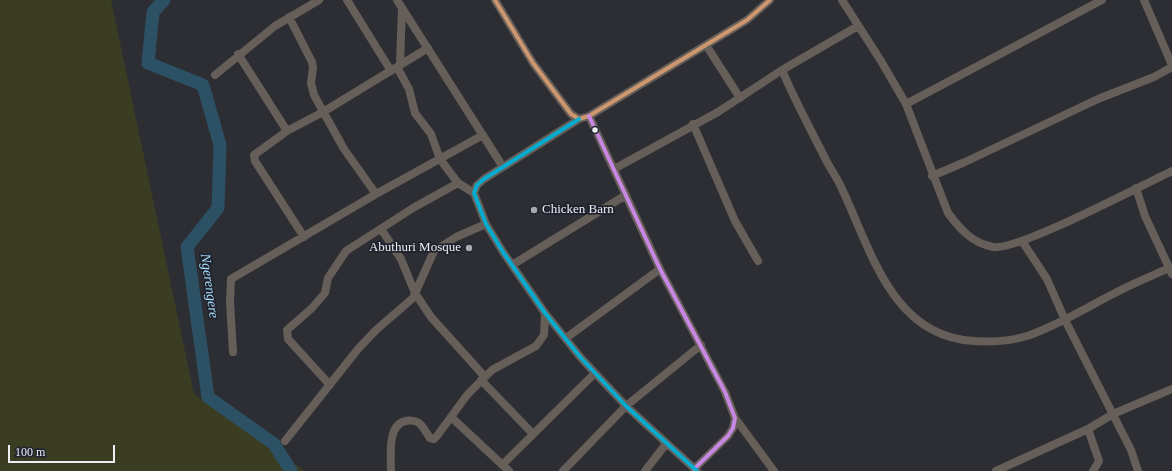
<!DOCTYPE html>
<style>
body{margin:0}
#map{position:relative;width:1172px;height:471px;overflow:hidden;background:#2d2e34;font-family:Georgia,serif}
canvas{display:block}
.scale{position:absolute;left:8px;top:445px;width:107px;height:18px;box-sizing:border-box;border:2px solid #eceef5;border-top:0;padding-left:5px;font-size:12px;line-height:14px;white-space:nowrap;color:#eceef5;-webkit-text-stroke:3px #20232d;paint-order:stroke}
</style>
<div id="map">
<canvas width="1172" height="471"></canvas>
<div class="scale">100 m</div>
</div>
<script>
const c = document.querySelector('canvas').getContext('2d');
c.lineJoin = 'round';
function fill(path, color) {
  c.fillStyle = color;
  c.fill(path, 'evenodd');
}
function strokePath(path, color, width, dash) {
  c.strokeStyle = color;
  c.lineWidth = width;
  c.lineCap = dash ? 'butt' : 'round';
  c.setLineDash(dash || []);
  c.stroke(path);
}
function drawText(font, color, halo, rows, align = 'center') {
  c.font = font + ' Georgia,serif';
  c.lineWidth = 3.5;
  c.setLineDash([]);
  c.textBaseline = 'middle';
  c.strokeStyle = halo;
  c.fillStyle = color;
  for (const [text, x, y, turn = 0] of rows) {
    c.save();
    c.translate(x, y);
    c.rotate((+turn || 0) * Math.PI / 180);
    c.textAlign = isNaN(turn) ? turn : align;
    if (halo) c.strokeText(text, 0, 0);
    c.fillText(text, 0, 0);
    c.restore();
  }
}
const green = new Path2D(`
 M0,0H111L194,394L305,471H0Z`);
const river = new Path2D(`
 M164,0L153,12L148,63L203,85L220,145L218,208L187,247L208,397L274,444L291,471`);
const minor = new Path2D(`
 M347,0L391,71
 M397,0L503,167
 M495,0L533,63L571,114L579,119L589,116L747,20L770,0
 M842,0L881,61L906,104L948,213C960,229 972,243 993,247C1018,251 1142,185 1172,171
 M1144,0L1172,65
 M289,17L312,62L313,68L311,83L314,95L344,149L376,194
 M706,45L740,98
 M238,54L287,131
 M400,65L402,8
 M397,67L409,89L415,113L431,134L440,159L458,183L474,193
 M782,70C795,101 811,130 826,160C831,170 838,179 842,189C871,250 892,337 974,341C991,342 1011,341 1027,336C1059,325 1087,307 1117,292C1134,283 1152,276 1169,268
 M215,75L275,26L319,0
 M906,104L1102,0
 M589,116L660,269L725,392L735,418L733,428L728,436L694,469
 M579,119L484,179L477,185L474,193L486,224L503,252L545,313L581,358L626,406L697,471
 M693,124L735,221L758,261
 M614,169L718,112L782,70L858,26
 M932,176L965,162L1098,99L1154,77L1172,67
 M1136,188L1145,216L1172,274
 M381,229L401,259L415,293L431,317L485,377
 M304,237L255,161L254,155L287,131L323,112L428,48
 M1022,241L1047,279L1065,320L1131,450L1138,471
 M512,265L626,195
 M566,338L660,269
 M233,352L230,302L231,279L376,194L483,135
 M481,380L533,434
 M330,385L288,339L287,330L312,308L325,293L328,278L346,251L413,208L458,183
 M451,417L509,471
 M735,418L774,471
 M1088,429L1099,461L1093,471
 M285,441L358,349L376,330L413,298L434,251L456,237L486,224
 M502,465L595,373
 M391,471C391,456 387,424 406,421C410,420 416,421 419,423C423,426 427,434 430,438L434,439L437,436L467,395L492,370L536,346L544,335L545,313
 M563,471L626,406L701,345
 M645,471L666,444
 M996,471L1088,429L1113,414L1172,389`);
const bus1 = new Path2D(`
 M495,0L533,63L571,114L579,119L589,116L747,20L770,0`);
const bus2 = new Path2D(`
 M589,116L660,269L725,392L735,418L733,428L728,436L694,469`);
const bus3 = new Path2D(`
 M579,119L484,179L477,185L474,193L486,224L503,252L545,313L581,358L626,406L697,471`);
const markers = [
 [595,130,3.5,"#eceef5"],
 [534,210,4,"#a9abb1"],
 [469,248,4,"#a9abb1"]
];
const poiNames = [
 ["Chicken Barn",542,210],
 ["Abuthuri Mosque",461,248,"right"]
];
const waterNames = [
 ["Ngerengere",209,286,82]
];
fill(green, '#3b3d23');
strokePath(river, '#2c5165', 13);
strokePath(minor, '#665f59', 8);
strokePath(bus1, '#cd976f', 4);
strokePath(bus2, '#c787e3', 4);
strokePath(bus3, '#06acd0', 4);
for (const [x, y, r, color] of markers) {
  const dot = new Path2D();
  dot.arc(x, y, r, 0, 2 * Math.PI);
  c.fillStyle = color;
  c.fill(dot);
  strokePath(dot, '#20232d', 1.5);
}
drawText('13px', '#eceef5', '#20232d', poiNames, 'left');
drawText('italic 14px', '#a7defc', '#20232d', waterNames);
</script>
